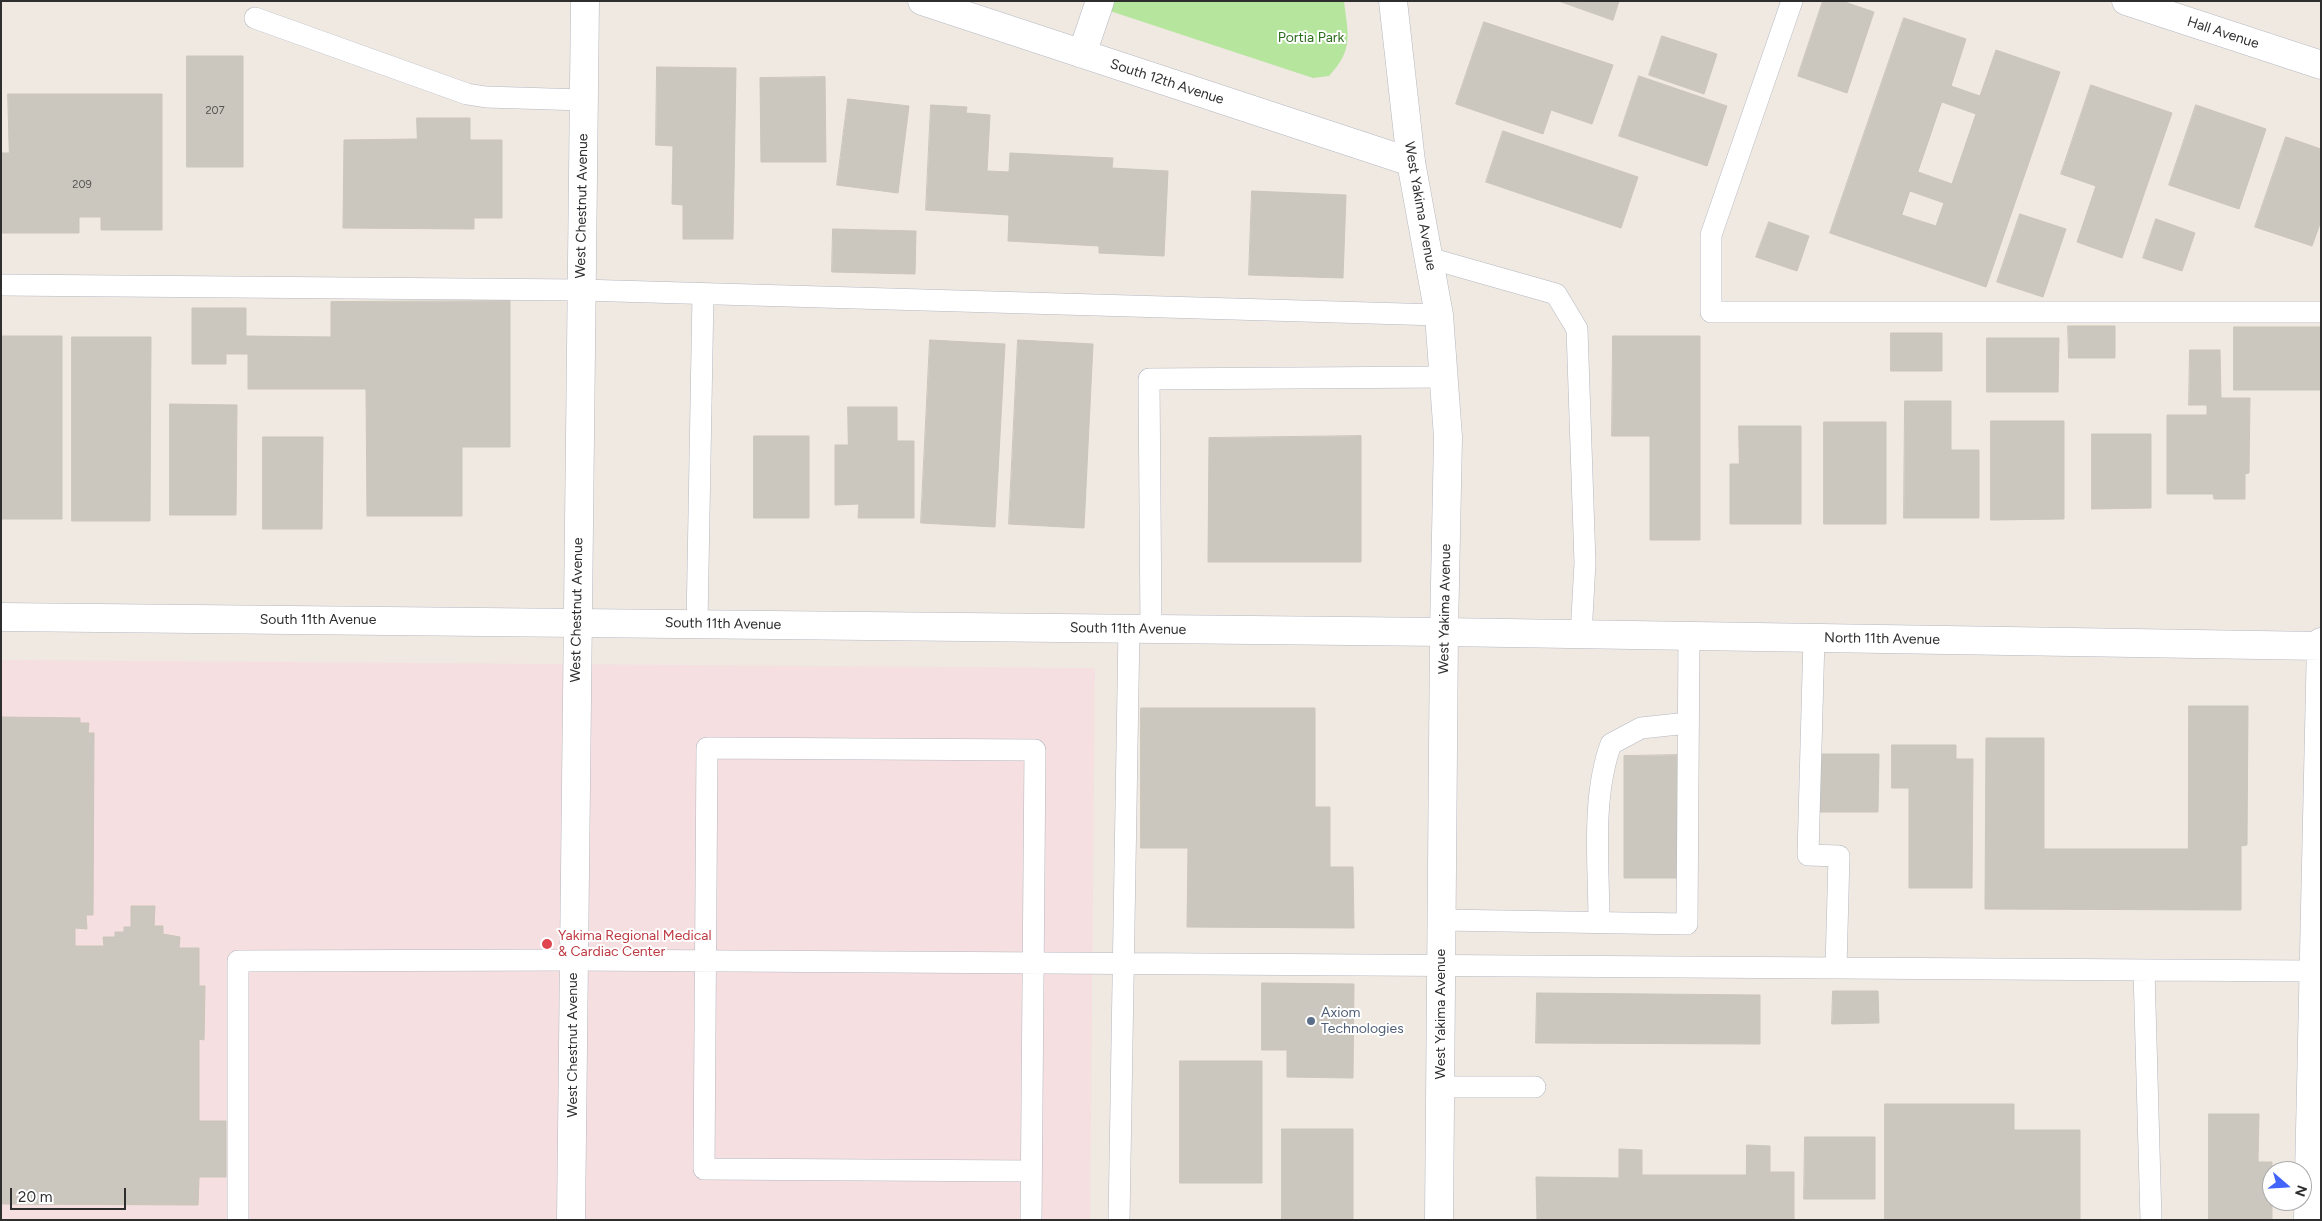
<!DOCTYPE html>
<style>
body{margin:0}
#map{position:relative;width:2322px;height:1221px;overflow:hidden;background:#efe9e1;font-family:Figtree,sans-serif}
canvas{display:block}
.frame{position:absolute;inset:0;border:2px solid #2e2e2e;pointer-events:none}
.north{position:absolute;left:2262px;top:1161px;width:50px;height:50px;box-sizing:border-box;background:#fff;border:1px solid #ababab;border-radius:50%;rotate:109deg;font-size:14px;font-weight:700;line-height:20px;text-align:center;color:#2e2e2e}
.north::after{content:'';display:block;margin:auto;width:18px;height:22px;background:#4264fb;clip-path:polygon(50% 0,100% 100%,50% 72%,0 100%)}
.scale{position:absolute;left:10px;top:1188px;width:116px;height:22px;box-sizing:border-box;border:2px solid #2e2e2e;border-top:0;padding-left:6px;font-size:15px;line-height:18px;white-space:nowrap;color:#2e2e2e;-webkit-text-stroke:4px #fff;paint-order:stroke}
</style>
<div id="map">
<canvas width="2322" height="1221"></canvas>
<div class="frame"></div>
<div class="north">N</div>
<div class="scale">20 m</div>
</div>
<script>
const c = document.querySelector('canvas').getContext('2d');
c.lineJoin = 'round';
function fill(path, color) {
  c.fillStyle = color;
  c.fill(path, 'evenodd');
}
function strokePath(path, color, width, dash) {
  c.strokeStyle = color;
  c.lineWidth = width;
  c.lineCap = dash ? 'butt' : 'round';
  c.setLineDash(dash || []);
  c.stroke(path);
}
function drawText(font, color, halo, rows, align = 'center') {
  c.font = font + ' Figtree,sans-serif';
  c.lineWidth = 4;
  c.setLineDash([]);
  c.textBaseline = 'middle';
  c.strokeStyle = halo;
  c.fillStyle = color;
  for (const [text, x, y, turn = 0] of rows) {
    c.save();
    c.translate(x, y);
    c.rotate((+turn || 0) * Math.PI / 180);
    c.textAlign = isNaN(turn) ? turn : align;
    if (halo) c.strokeText(text, 0, 0);
    c.fillText(text, 0, 0);
    c.restore();
  }
}
const medical = new Path2D(`
 M1,660L1095,668L1090,1220H1Z`);
const green = new Path2D(`
 M1114,1H1344C1348,35 1354,49 1329,76L1313,78L1110,11Z`);
const building = new Path2D(`
 M1559,1H1619L1613,20Z
 M1823,1H1842L1874,12L1847,93L1798,76Z
 M1904,18L1966,39L1951,86L1980,96L1996,50L2060,72L1986,287L1830,233ZM1942,102L1976,114L1952,184L1918,172ZM1910,191L1944,203L1936,226L1902,215Z
 M1484,22L1613,65L1592,124L1551,110L1543,134L1456,104Z
 M1662,36L1717,54L1704,94L1649,75Z
 M187,56H243V167H187Z
 M657,67L736,68L733,239H683V205L672,204L673,146L656,145Z
 M1639,76L1727,106L1707,166L1619,136Z
 M825,77L826,162H761L760,78Z
 M2091,85L2172,113L2122,258L2077,242L2096,186L2061,174Z
 M8,94H162V230H101V217H79V233H1V153H9Z
 M848,99L909,106L898,193L837,185Z
 M931,105L967,107L966,113L990,115L987,171L1009,172L1010,153L1113,158L1112,168L1168,171L1164,256L1099,253V246L1008,241L1009,215L926,210Z
 M2196,105L2266,129L2239,209L2169,185Z
 M417,118H470V140H502V218H474V229L343,228L344,140L417,139Z
 M1503,131L1638,177L1621,228L1486,182Z
 M2286,137L2321,149V221L2312,246L2255,227Z
 M1252,191L1346,195L1343,278L1249,275Z
 M2020,214L2066,229L2043,297L1997,282Z
 M2156,219L2195,233L2182,271L2143,258Z
 M1769,222L1809,236L1797,271L1756,257Z
 M833,229L916,231L915,274L832,272Z
 M510,301V447H462V516H367L366,389H248V354H226V364H192V308H246V336L331,337V302Z
 M2068,326H2115V358H2069Z
 M2234,327H2321V390H2234Z
 M1891,333H1942V371H1891Z
 M1,336H62V519H1Z
 M1613,336H1700V540H1650V436H1612Z
 M72,337H151L150,521H72Z
 M1987,338H2059L2058,392H1987Z
 M930,340L1005,344L995,527L921,523Z
 M1018,340L1093,344L1084,528L1009,524Z
 M2190,350H2220L2221,398H2250L2249,473L2245,474V499H2214L2213,494H2167V415H2207V405H2189Z
 M1905,401H1951V450H1979V518H1904Z
 M170,404L237,405L236,515H170Z
 M848,407H897V441H914V518H858L859,504L835,505V445H848Z
 M1991,421H2064V519L1991,520Z
 M1824,422H1886V524H1824Z
 M1739,426H1801V524H1730V464H1739Z
 M2092,434H2151V508L2092,509Z
 M754,436H809V518H754Z
 M1361,436V562H1208L1209,438Z
 M263,437H323L322,529H263Z
 M2189,706H2248L2247,845L2241,846V910L1985,909L1986,738H2044V849H2188Z
 M1141,708H1315V807H1330V867H1353L1354,928L1187,927L1188,848H1141Z
 M1,717L80,718V723H89L88,733H94L93,915H86L87,929L75,928V946H104L103,937H115V932H124V927H131V906H155L154,926H163V934L180,937L179,948H199V986H205L204,1040L199,1039V1121H226V1177H199L198,1205L1,1204Z
 M1892,745H1956V759H1973L1972,888H1909V788H1892Z
 M1818,754H1879L1878,812H1818Z
 M1679,755L1678,878H1624V756Z
 M1262,983L1354,984L1353,1078L1287,1077V1050H1262Z
 M1833,991H1878L1879,1023L1832,1024Z
 M1537,993L1760,995V1044L1536,1043Z
 M1180,1061H1262V1183H1180Z
 M1885,1104H2014V1130H2080V1220H1885Z
 M2209,1114H2259L2258,1162H2272V1220H2209Z
 M1282,1129H1353V1220H1282Z
 M1805,1137H1875V1199H1804Z
 M1747,1145L1770,1146V1172H1794V1220H1537L1536,1177L1619,1178V1149L1642,1150V1175H1746Z`);
const lane = new Path2D(`
 M1792,1L1711,235V312H2321
 M255,18L467,94L486,97L583,100
 M1429,258L1556,294L1577,329L1585,563L1581,635
 M1,285L581,290L1439,315
 M697,624L703,294
 M1151,629L1149,379L1444,377
 M1814,638L1808,855L1839,856L1836,968
 M1442,920L1687,924L1689,636
 M1599,923C1599,866 1591,798 1611,744L1641,728L1688,723
 M2144,970L2151,1220
 M1440,1087H1535
 M238,1220V961L573,960L2313,971
 M1031,1220L1035,750L707,748L704,1169L1031,1171
 M1119,1220L1129,629`);
const street = new Path2D(`
 M922,1L1411,162
 M2126,1L2321,65
 M1082,54L1100,1
 M1,617L1444,632L2321,646
 M2308,1220L2321,642`);
const secondary = new Path2D(`
 M1393,1L1411,162L1439,315L1448,437L1444,632L1439,1220
 M571,1220L585,1`);
const markers = [
 [547,944,6,"#e0444e"],
 [1311,1021,5,"#5c6f8a"]
];
const numberNames = [
 ["207",215,111],
 ["209",82,185]
];
const streetNames = [
 ["Hall Avenue",2223,33,18],
 ["South 12th Avenue",1167,82,18],
 ["West Chestnut Avenue",582,206,-89],
 ["West Yakima Avenue",1420,206,80],
 ["West Yakima Avenue",1445,609,-89],
 ["West Chestnut Avenue",577,610,-89],
 ["South 11th Avenue",318,620],
 ["South 11th Avenue",723,624,1],
 ["South 11th Avenue",1128,629,1],
 ["North 11th Avenue",1882,639,1],
 ["West Yakima Avenue",1441,1014,-90],
 ["West Chestnut Avenue",573,1045,-90]
];
const parkNames = [
 ["Portia Park",1311,38]
];
const healthNames = [
 ["Yakima Regional Medical",558,936],
 ["& Cardiac Center",558,952]
];
const serviceNames = [
 ["Axiom",1321,1013],
 ["Technologies",1321,1029]
];
fill(medical, '#f5dfe0');
fill(green, '#b6e59e');
fill(building, '#cbc7bf');
strokePath(building, '#cbc5ba', 1);
strokePath(lane, '#b4b7c1', 22);
strokePath(street, '#b4b7c1', 29);
strokePath(secondary, '#b4b7c1', 29);
strokePath(lane, '#fff', 21);
strokePath(street, '#fff', 28);
strokePath(secondary, '#fff', 28);
for (const [x, y, r, color] of markers) {
  const dot = new Path2D();
  dot.arc(x, y, r, 0, 2 * Math.PI);
  c.fillStyle = color;
  c.fill(dot);
  strokePath(dot, '#fff', 2);
}
drawText('11px', '#555452', null, numberNames);
drawText('14px', '#2e2e2e', '#fff', streetNames);
drawText('14px', '#2c6e1b', '#fff', parkNames);
drawText('14px', '#be3a42', '#fff', healthNames, 'left');
drawText('14px', '#4e5e75', '#fff', serviceNames, 'left');
</script>
